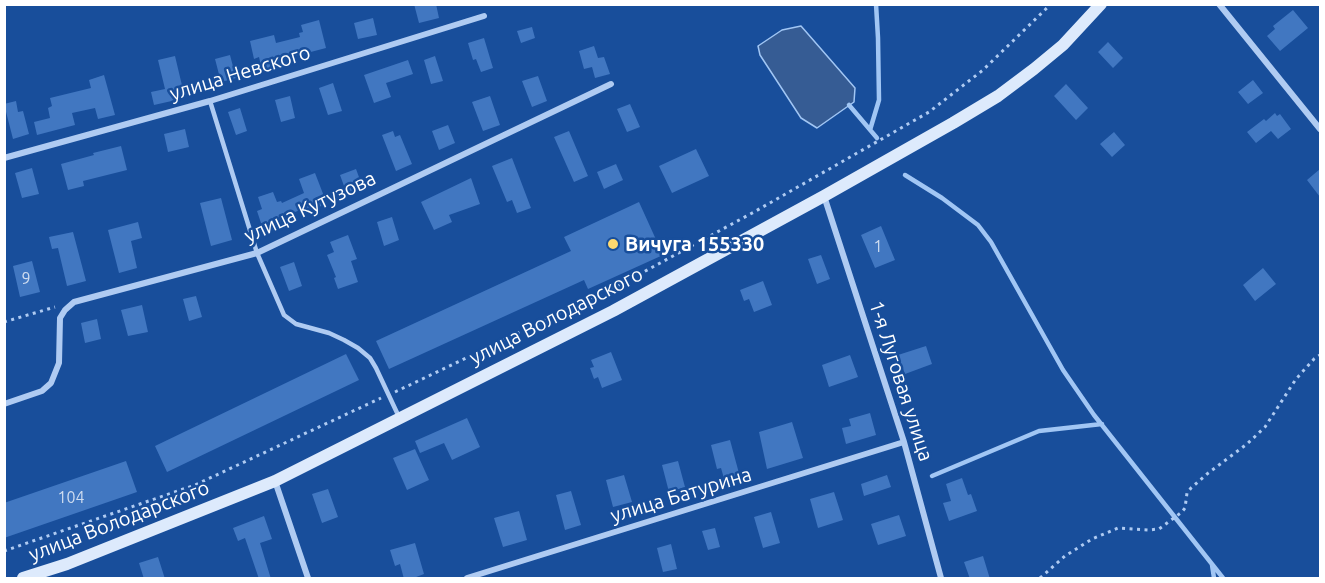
<!DOCTYPE html>
<meta charset="utf-8">
<style>
body{margin:0}
#map{position:relative;width:1325px;height:583px;overflow:hidden;background:#184e9b;font-family:Ubuntu,sans-serif}
canvas{display:block}
.frame{position:absolute;inset:0;border:6px solid #fff;pointer-events:none}
</style>
<div id="map">
<canvas width="1325" height="583"></canvas>
<div class="frame"></div>
</div>
<script>
const c = document.querySelector('canvas').getContext('2d');
c.lineJoin = 'round';
function fill(path, color) {
  c.fillStyle = color;
  c.fill(path, 'evenodd');
}
function strokePath(path, color, width, dash) {
  c.strokeStyle = color;
  c.lineWidth = width;
  c.lineCap = dash ? 'butt' : 'round';
  c.setLineDash(dash || []);
  c.stroke(path);
}
function drawText(font, color, halo, rows, align = 'center') {
  c.font = font + ' Ubuntu,sans-serif';
  c.lineWidth = 5;
  c.setLineDash([]);
  c.textBaseline = 'middle';
  c.strokeStyle = halo;
  c.fillStyle = color;
  for (const [text, x, y, turn = 0] of rows) {
    c.save();
    c.translate(x, y);
    c.rotate((+turn || 0) * Math.PI / 180);
    c.textAlign = isNaN(turn) ? turn : align;
    if (halo) c.strokeText(text, 0, 0);
    c.fillText(text, 0, 0);
    c.restore();
  }
}
const water = new Path2D(`
 M801,26L855,88L854,102L817,128L801,118L760,55L758,46L782,30Z`);
const stream = new Path2D(`
 M849,105L877,138
 M870,130L879,100L878,38L876,4
 M905,175L942,198L978,225L991,242L1063,370L1094,415L1223,578
 M932,476L1039,431L1102,424
 M1212,565L1214,578`);
const building = new Path2D(`
 M414,4H436L439,18L419,23Z
 M1293,10L1308,28L1280,51L1267,36L1275,29L1273,26Z
 M373,18L377,35L358,39L354,23Z
 M319,20L326,48L280,60L281,65L262,70L259,57L254,59L250,41L274,35L276,43L300,37L299,33L303,32L301,25Z
 M532,27L535,38L521,43L517,31Z
 M484,38L493,68L481,72L476,59L473,60L468,43Z
 M1108,42L1123,58L1113,68L1098,52Z
 M594,46L598,58L604,57L610,74L595,78L592,67L584,69L579,51Z
 M230,55L236,78L221,82L215,59Z
 M175,56L185,98L154,105L151,92L165,89L158,60Z
 M435,56L443,81L431,84L424,60Z
 M408,60L413,74L386,83L391,97L374,103L364,75Z
 M104,75L115,115L98,119L95,108L72,113L75,125L37,135L34,122L50,118L48,108L52,106L50,98L91,88L89,80Z
 M538,76L547,101L532,107L522,81Z
 M1253,80L1263,93L1248,104L1238,92Z
 M333,83L342,111L328,115L319,88Z
 M1066,84L1088,108L1076,120L1054,96Z
 M290,96L295,118L281,122L275,100Z
 M490,96L500,125L483,131L472,102Z
 M16,101L18,112L23,111L29,134L13,139L4,104Z
 M630,104L640,127L627,132L617,109Z
 M240,108L247,131L236,135L228,112Z
 M1275,113L1277,116L1280,114L1291,129L1278,139L1271,131L1256,143L1247,132L1264,119L1266,121Z
 M448,125L455,143L439,150L432,131Z
 M185,129L189,147L168,152L164,134Z
 M393,131L395,137L400,135L412,164L396,171L382,135Z
 M569,131L588,176L574,182L554,137Z
 M1114,132L1125,145L1112,157L1100,144Z
 M121,146L127,170L83,181L84,186L68,190L61,164L94,155L93,153Z
 M696,149L709,176L672,193L659,166Z
 M512,158L531,208L517,213L512,200L507,202L492,166Z
 M616,164L623,180L604,189L597,172Z
 M32,168L39,194L22,198L15,173Z
 M356,169L363,188L347,194L340,175Z
 M1320,169V197L1307,180Z
 M315,173L327,204L310,210L309,208H306L281,217L282,222L263,229L257,211L262,209L258,197L273,192L277,202L281,201L282,203L304,193L299,179Z
 M471,178L480,204L449,215L452,222L434,230L421,202Z
 M221,198L232,240L211,246L200,203Z
 M639,202L663,255L588,289L584,280L389,369L376,341L571,251L564,237Z
 M392,217L399,240L384,246L377,222Z
 M138,222L142,238L131,241L137,268L119,273L108,230Z
 M881,226L895,260L875,268L861,235Z
 M73,232L86,281L67,286L58,248L52,249L49,237Z
 M348,235L357,259L351,261L358,282L338,289L334,278L336,277L327,255L334,252L330,242Z
 M821,255L830,279L817,284L808,259Z
 M32,261L40,292L20,297L13,266Z
 M294,262L302,286L289,291L280,267Z
 M1263,268L1276,284L1255,301L1243,285Z
 M763,281L772,305L754,312L749,299L744,301L740,290Z
 M196,296L202,317L189,321L183,299Z
 M142,305L148,332L128,336L121,310Z
 M97,319L101,339L85,343L81,323Z
 M926,346L932,364L905,374L898,355Z
 M611,352L622,380L602,388L598,377L594,379L590,368L594,367L591,360Z
 M346,354L359,380L167,472L155,446Z
 M850,355L858,377L829,387L822,365Z
 M870,413L876,435L846,444L842,428L851,426L849,419Z
 M467,418L480,447L452,460L444,443L420,453L415,441Z
 M792,422L803,458L767,469L759,432Z
 M730,440L740,477L725,482L721,468L717,469L711,445Z
 M415,449L429,480L407,490L393,458Z
 M126,461L137,492L4,538V503Z
 M678,461L685,487L669,492L662,465Z
 M624,475L632,502L613,507L606,480Z
 M887,475L891,487L864,496L861,484Z
 M962,478L968,495L971,494L977,511L949,521L943,503L951,501L946,484Z
 M328,489L338,517L322,523L312,494Z
 M571,491L581,525L565,530L556,495Z
 M834,492L843,520L818,528L810,499Z
 M519,511L527,540L503,547L494,518Z
 M771,512L780,543L763,548L754,517Z
 M899,515L906,536L878,545L871,524Z
 M264,516L272,539L260,543L271,579H259L245,538L238,541L233,528Z
 M715,528L720,547L708,550L702,531Z
 M415,543L424,574L411,579H404L400,564L395,566L390,550Z
 M671,544L677,569L663,572L657,548Z
 M983,556L990,579H970L964,562Z
 M158,557L165,579H144L139,563Z`);
const path = new Path2D(`
 M4,322L55,307
 M395,392L627,281L754,212L929,112L983,70L1051,4
 M4,551L195,485L381,398
 M1040,578L1065,556L1092,539L1118,528L1148,530L1159,529L1182,512L1185,508L1187,493L1191,488L1207,474L1247,444L1265,427L1296,379L1314,359L1320,355`);
const service = new Path2D(`
 M210,101L257,253L284,315L296,324L329,333L344,340L358,348L370,358L376,368L399,417`);
const minor = new Path2D(`
 M1219,4L1320,129
 M4,158L210,101L484,16
 M824,196L904,442L941,578
 M4,404L42,391L51,383L59,363L60,318L65,310L74,302L257,253L611,84
 M275,481L308,578
 M467,578L904,442`);
const secondary = new Path2D(`
 M23,578L67,564L275,481L613,311L824,196L953,123L998,96L1034,69L1063,45L1101,4`);
const markers = [
 [613,244,6,"#ffd96f"]
];
const numberNames = [
 ["1",878,247],
 ["9",26,279],
 ["104",71,498]
];
const streetNames = [
 ["улица Невского",240,73,-17],
 ["улица Кутузова",310,207,-25],
 ["улица Володарского",556,316,-27],
 ["1-я Луговая улица",901,381,72],
 ["улица Батурина",681,495,-17],
 ["улица Володарского",119,521,-21]
];
const poiNames = [
 ["Вичуга 155330",625,244]
];
fill(water, '#365c94');
strokePath(water, '#a1c6f4', 1.5);
strokePath(stream, '#a1c6f4', 4.5);
fill(building, '#4177c1');
strokePath(path, '#afcbf2', 3, [3, 4.5]);
strokePath(service, '#afcbf2', 4.5);
strokePath(minor, '#afcbf2', 6);
strokePath(secondary, '#ddeafc', 12);
for (const [x, y, r, color] of markers) {
  const dot = new Path2D();
  dot.arc(x, y, r, 0, 2 * Math.PI);
  c.fillStyle = color;
  c.fill(dot);
  strokePath(dot, '#184e9b', 2);
}
drawText('16px', '#d0ddf0', null, numberNames);
drawText('20px', '#fff', '#184e9b', streetNames);
drawText('bold 20px', '#fff', '#184e9b', poiNames, 'left');
</script>
